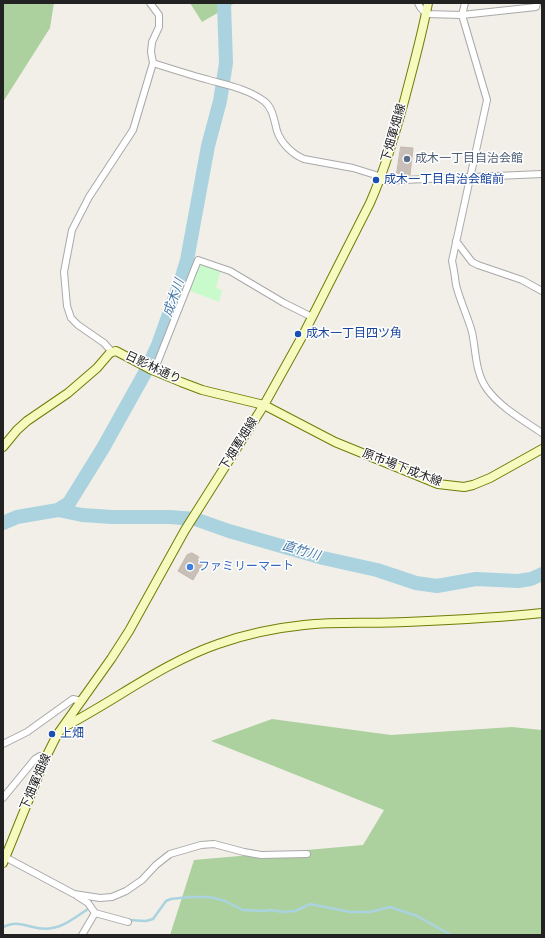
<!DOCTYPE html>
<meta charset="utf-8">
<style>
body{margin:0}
#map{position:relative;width:545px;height:938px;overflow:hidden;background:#f2efe9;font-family:"Space Grotesk",sans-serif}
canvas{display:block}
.frame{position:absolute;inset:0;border:4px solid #222;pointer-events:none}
</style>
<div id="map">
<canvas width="545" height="938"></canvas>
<div class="frame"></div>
</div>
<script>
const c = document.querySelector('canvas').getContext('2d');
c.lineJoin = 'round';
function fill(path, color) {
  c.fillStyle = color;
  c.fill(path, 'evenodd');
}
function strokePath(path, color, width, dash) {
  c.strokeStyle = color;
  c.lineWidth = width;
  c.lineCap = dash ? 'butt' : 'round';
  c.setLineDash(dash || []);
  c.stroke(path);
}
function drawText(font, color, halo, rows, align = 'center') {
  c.font = font + ' "Space Grotesk","Noto Sans JP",sans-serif';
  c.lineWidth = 3;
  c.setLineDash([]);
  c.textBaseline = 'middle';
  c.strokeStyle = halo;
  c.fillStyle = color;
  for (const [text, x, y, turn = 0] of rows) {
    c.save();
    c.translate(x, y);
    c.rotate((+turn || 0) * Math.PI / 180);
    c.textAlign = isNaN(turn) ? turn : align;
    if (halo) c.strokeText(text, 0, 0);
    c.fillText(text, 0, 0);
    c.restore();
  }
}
const forest = new Path2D(`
 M3,3H54L50,28L3,102Z
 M190,3H235L202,22Z
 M272,719L391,735L512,727L542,730V935H170L194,860L363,845L384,810L211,741Z`);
const park = new Path2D(`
 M199,263L221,269L216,288L222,290L219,302L188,290Z`);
const stream = new Path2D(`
 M128,920L146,921L153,919L166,901L171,899L189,897H210L225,901L243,910L264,911L271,910L283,912L295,911L310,904L350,912H370L390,907L417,916L451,935
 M3,927C8,925 13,923 18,924C30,925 40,931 52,928C65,926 77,916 88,909L92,908`);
const river = new Path2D(`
 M58,510L82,515L112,517H170L195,519L229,531L323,558L377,570L416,583L437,586L476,579L518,581L531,579L542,574
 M3,523L17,517L58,510L69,503L103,448L146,371L158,345L181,280L187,260L208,146L220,101L226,63L224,3`);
const building = new Path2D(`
 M401,147L413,148L410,175L397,173Z
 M192,553L199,557L197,560L203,563L193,580L178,571L187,555Z`);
const street = new Path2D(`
 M150,3L159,15V27L152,42L151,52L153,63C172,69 190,75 209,80C227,85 248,89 264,101C273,108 274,120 277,131C281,143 292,154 304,159L353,168L382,177
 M418,3L420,7L426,14L462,15L487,100L452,261C454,269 455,277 456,285C460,301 468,317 472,332C476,350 475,373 487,389C500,407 523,420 542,433
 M465,3L462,15L536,7L537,3
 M380,181L542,174
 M456,241L472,262L478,265L522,280L542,291
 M112,352L104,343L78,325L71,318L67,306L64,272L72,230L89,197L133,130L153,63
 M154,371L198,260L230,271L284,303L312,317
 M3,744L27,732L73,699L81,701
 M3,798L35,759L40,756L46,757
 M3,856L74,894L100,898L112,897L126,891L142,880L156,865L170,854L201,845L214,844L244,852L261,855L307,854
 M77,896L88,903L95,913L128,922
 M82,935L95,913`);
const secondary = new Path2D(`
 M3,447L17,430L27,421L68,393L97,368L109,354L112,352L116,351L152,370L181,382L202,390L264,405L335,442L438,484L464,487L473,485L490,478L542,449
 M64,727C116,700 163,663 218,644C246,634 275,628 304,625C338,621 372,624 406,622C452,620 497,618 542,613
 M3,863L46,757L57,735L111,659L129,631L185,530L264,405L304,333L370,203C385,169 395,134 405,98C413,67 422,35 428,3`);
const markers = [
 [407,159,4,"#5c6f8a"],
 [376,180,4,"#1a4fb4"],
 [298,334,4,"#1a4fb4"],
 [190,567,4,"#3f7fe0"],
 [52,734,4,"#1a4fb4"]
];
const streetNames = [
 ["下畑軍畑線",394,133,-74],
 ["日影林通り",153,368,25],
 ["下畑軍畑線",239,444,-58],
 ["原市場下成木線",402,468,21],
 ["下畑軍畑線",36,782,-67]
];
const serviceNames = [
 ["成木一丁目自治会館",415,159]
];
const transitNames = [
 ["成木一丁目自治会館前",384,180],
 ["成木一丁目四ツ角",306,334],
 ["上畑",60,734]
];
const shopNames = [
 ["ファミリーマート",198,567]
];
const waterNames = [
 ["成木川",174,298,-71],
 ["直竹川",301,551,17]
];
fill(forest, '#add19e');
fill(park, '#c8facc');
strokePath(stream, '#aad3df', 2.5);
strokePath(river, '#aad3df', 14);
fill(building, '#c7bfb8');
strokePath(building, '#c4b6ab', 1);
strokePath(street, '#a9a9a9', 8);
strokePath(secondary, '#707d05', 10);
strokePath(street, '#fff', 6);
strokePath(secondary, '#f7fabf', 8);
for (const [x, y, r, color] of markers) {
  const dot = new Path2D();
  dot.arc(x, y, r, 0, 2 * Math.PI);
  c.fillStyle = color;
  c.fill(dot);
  strokePath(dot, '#fff', 1.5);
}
drawText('12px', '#222', '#fff', streetNames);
drawText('12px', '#4e5e75', '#fff', serviceNames, 'left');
drawText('12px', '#164399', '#fff', transitNames, 'left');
drawText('12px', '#366cbe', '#fff', shopNames, 'left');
drawText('italic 13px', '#4a7aab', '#fff', waterNames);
</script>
